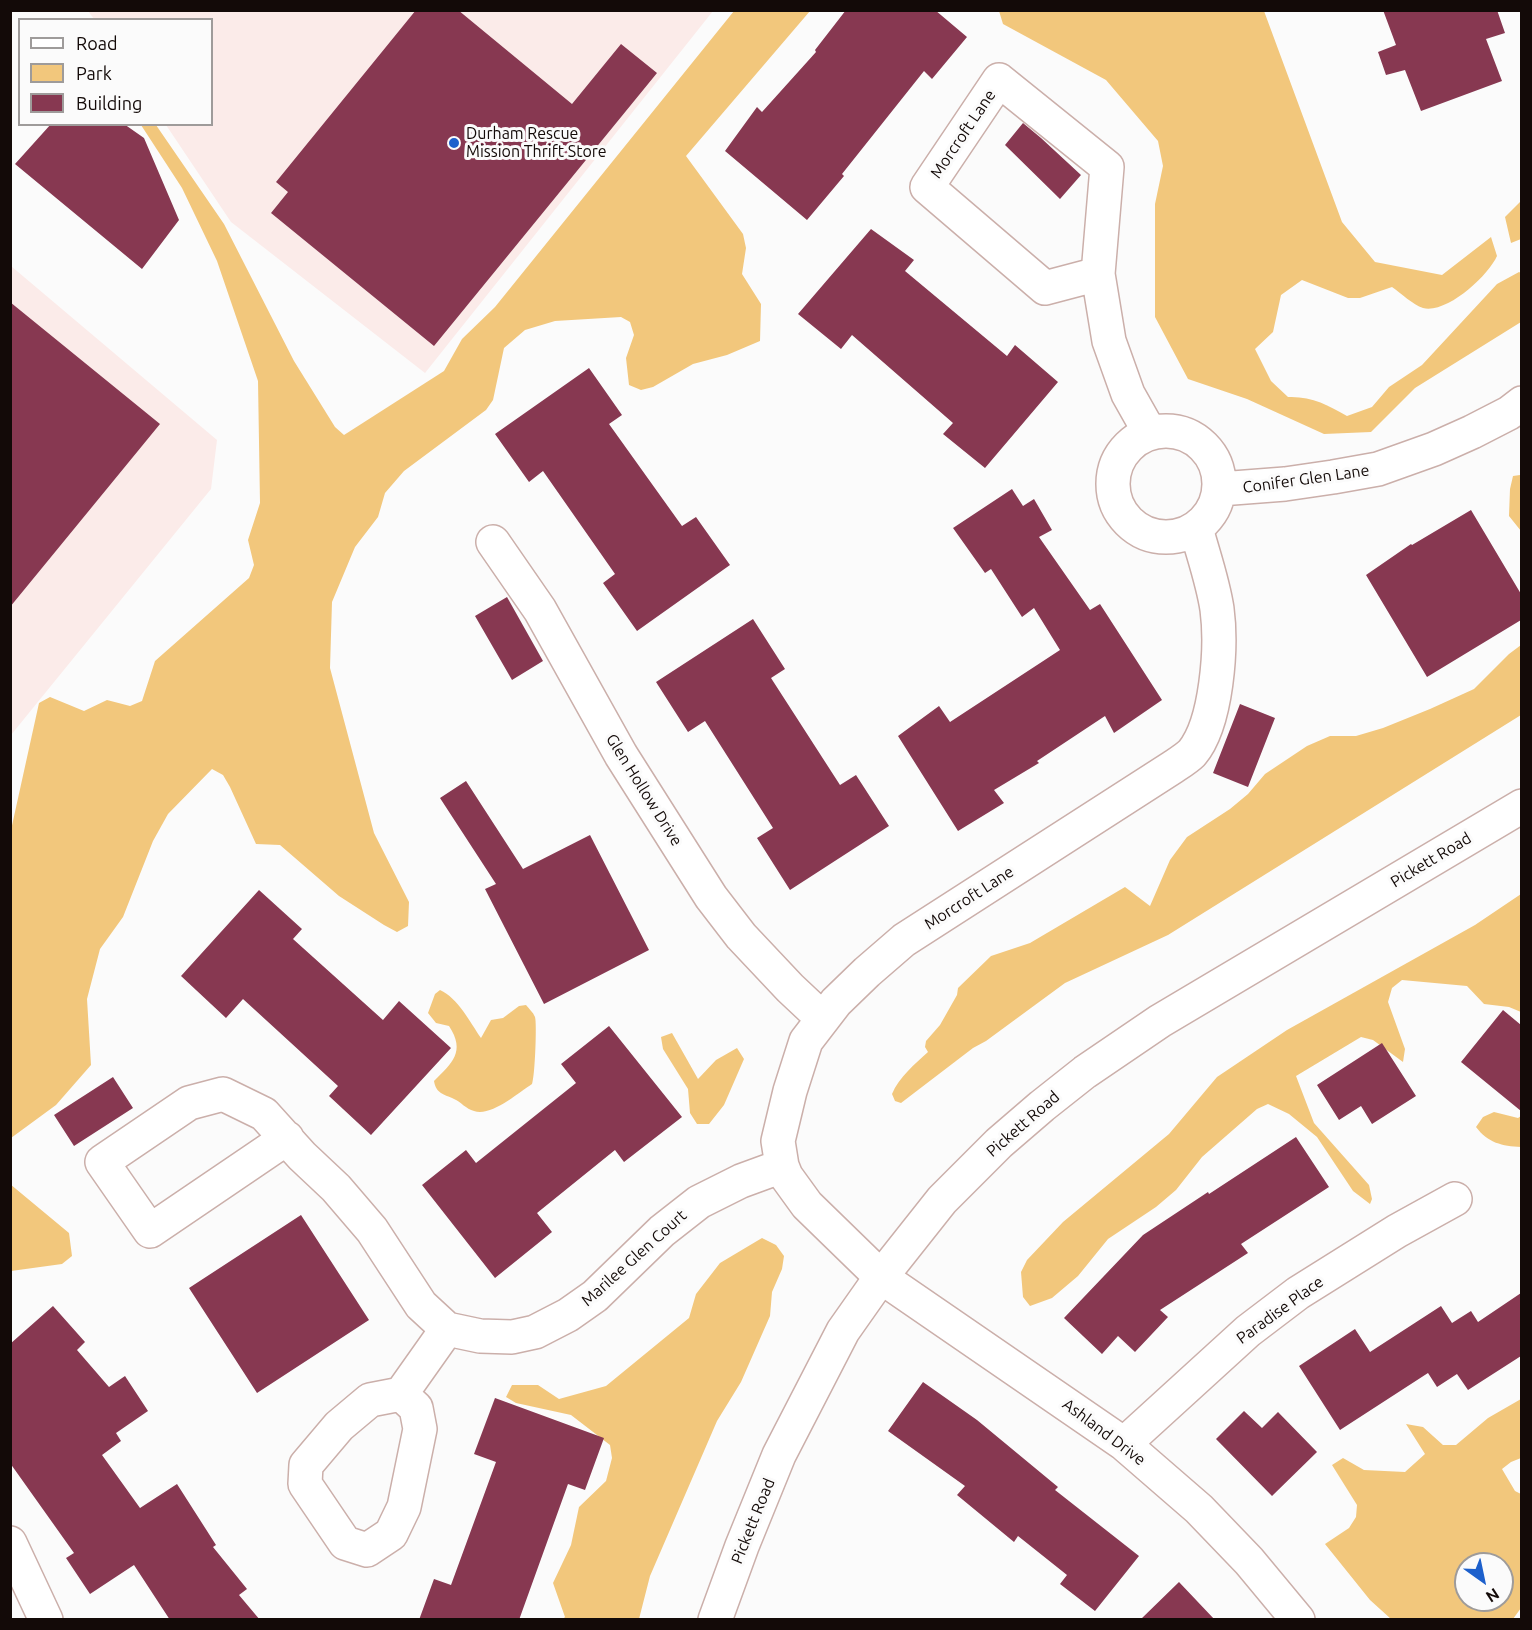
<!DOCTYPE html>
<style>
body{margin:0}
#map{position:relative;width:1532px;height:1630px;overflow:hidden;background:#fbfbfb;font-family:Ubuntu,sans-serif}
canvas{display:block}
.frame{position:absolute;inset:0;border:12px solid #130a08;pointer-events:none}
.legend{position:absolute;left:18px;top:18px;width:195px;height:108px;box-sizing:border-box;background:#fbfbfb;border:2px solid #9e9b9a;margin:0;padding:8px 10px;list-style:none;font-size:18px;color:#130a08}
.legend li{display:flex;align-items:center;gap:12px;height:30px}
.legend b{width:30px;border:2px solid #9e9b9a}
.north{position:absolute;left:1454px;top:1552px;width:60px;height:60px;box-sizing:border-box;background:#fbfbfb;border:2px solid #9e9b9a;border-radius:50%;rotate:147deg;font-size:16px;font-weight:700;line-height:24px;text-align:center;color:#130a08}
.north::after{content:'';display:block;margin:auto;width:21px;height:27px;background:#1d60cc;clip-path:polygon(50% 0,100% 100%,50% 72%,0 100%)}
</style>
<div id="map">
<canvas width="1532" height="1630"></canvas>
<div class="frame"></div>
<ul class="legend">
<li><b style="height:8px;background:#fff"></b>Road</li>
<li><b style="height:16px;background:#f2c77c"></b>Park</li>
<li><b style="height:16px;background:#873851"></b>Building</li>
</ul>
<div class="north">N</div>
</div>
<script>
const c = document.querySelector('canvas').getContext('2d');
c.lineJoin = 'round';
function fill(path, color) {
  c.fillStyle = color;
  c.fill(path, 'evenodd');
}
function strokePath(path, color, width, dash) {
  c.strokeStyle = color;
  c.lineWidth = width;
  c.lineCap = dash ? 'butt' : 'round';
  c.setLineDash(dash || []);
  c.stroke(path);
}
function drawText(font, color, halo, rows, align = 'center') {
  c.font = font + ' Ubuntu,sans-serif';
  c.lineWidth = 6;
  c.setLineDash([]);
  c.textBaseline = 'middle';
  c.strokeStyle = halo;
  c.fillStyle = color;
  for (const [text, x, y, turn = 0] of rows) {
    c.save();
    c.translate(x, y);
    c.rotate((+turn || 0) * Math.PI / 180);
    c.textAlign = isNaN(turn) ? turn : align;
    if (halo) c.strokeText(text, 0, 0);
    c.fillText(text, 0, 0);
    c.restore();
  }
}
const built = new Path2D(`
 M88,11H713L425,373L231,222L166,125L212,124V20L94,19Z
 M11,266L217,440L211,489L11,735Z`);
const green = new Path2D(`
 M734,11H810L686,156L743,234L746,248L742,274L761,304L760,341L727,355L693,364L653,387L641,390L629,385L626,358L634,335L630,322L621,317L555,321L525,330L504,348L493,400L486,410L404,471L385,493L378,517L355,547L332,602L330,668L374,833L409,902L408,926L397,932L384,925L339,896L280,845L256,844L230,787L223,775L212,769L168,814L153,841L123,917L100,949L87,999L91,1065L56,1105L11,1138V830L39,703L50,697L84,711L107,700L130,706L142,701L155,661L249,578L254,565L248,540L260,503L258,381L217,261L182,188L141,125H156L224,224L294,361L335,427L344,435L444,371L462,339L495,307Z
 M999,11H1264L1342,222L1375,262L1442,275L1491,237L1497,256C1488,276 1447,314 1423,308C1413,305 1401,293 1392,287L1360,298H1348L1302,280L1281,295L1273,332L1255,349L1271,381L1288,397C1311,396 1328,405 1347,416L1372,407L1389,387L1422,365L1497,284L1519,272L1521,273V322L1415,388L1371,432L1324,434L1247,399L1188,379L1155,317V204L1163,166L1158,141L1106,80L1003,24Z
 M1521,201V239L1511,243L1505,217Z
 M1520,475L1522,477L1521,531L1509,516L1510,489L1513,476Z
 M1521,645V715L1168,935L1065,983L986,1041L973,1048L901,1103L895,1101L892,1094C899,1077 915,1064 928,1052L925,1047L926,1041L940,1025L957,995L958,988L991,956L1030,943L1125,887L1150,906L1170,860L1187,837L1230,809L1248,794L1265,774L1307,746L1330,736H1356L1383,728L1430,709L1474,689L1509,654Z
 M1521,894V1012L1509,1007L1484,1004L1467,986L1402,980L1392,988L1388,1002L1405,1049L1403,1062L1373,1040L1361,1037L1296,1076L1314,1123L1369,1185L1372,1199L1370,1204L1353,1191L1317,1137L1289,1114L1268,1104L1257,1109L1202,1157L1176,1190L1156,1207L1108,1239L1078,1276L1052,1298L1030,1306L1023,1297L1021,1272L1027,1260L1063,1222L1169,1134L1217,1077L1287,1030L1475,925Z
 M440,990C458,998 470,1022 481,1038L491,1020L503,1018L519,1006L526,1005C529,1009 533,1012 535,1017C537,1023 535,1077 532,1084C518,1093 491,1117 474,1111C466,1109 461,1102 454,1099C444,1094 436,1094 434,1081C452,1063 466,1052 449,1026L436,1023L428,1013L435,994Z
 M672,1033L698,1079L716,1060L737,1048L744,1059L724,1105L709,1124H697L690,1113L688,1089L663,1049L661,1037Z
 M1494,1112L1518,1118L1521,1116V1147C1502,1146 1488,1143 1476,1127L1483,1117Z
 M10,1184L69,1233L72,1256L62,1264L11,1271Z
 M762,1238L776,1245L784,1256L782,1269L772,1292L770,1316L741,1382L717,1421L650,1576L639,1619H563L565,1617L553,1583L571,1545L579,1507L606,1481L612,1458L610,1445L571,1415L516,1403L506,1397L512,1385H538L559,1399L606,1386L689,1318L696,1294L720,1263Z
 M1521,1399V1458L1511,1462L1502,1469L1515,1491L1521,1494V1608L1513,1619H1391L1370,1600L1325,1544L1349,1528L1356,1517L1357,1505L1332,1465L1343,1458L1364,1470L1405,1472L1425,1454L1406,1424L1423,1427L1443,1445H1456L1488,1418ZM1466,1564H1502V1600H1466Z`);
const building = new Path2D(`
 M416,10H458L572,104L621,44L657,73L434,346L271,213L288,192L276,182Z
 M846,10H935L967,37L932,79L924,71L842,174L844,176L807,220L725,151L757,107L762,112L816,52L815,50Z
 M1383,10H1497L1505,33L1486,39L1502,81L1421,111L1405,70L1386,75L1378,52L1396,45Z
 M1023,123L1041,138L1081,175L1060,199L1005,145Z
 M51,124H124L144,138L179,220L142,269L15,164Z
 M871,229L914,260L905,271L1007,356L1015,345L1058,382L985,468L943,434L953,423L852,335L841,349L798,314Z
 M10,302L160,424L10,607Z
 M589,368L622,415L609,424L682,526L696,517L730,565L637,631L603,583L615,574L543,471L529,482L495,434Z
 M1012,489L1023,506L1034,499L1052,530L1039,537L1090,610L1100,604L1162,700L1114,733L1105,716L1037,761L1039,763L994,790L1004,803L958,831L898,736L939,706L950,722L1060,650L1034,608L1022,617L991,569L985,573L953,528Z
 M1471,510L1521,594V620L1427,677L1366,575L1411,544L1412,545Z
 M507,597L543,661L512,680L475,616Z
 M753,619L785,669L771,678L840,785L856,775L889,826L790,890L757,838L773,828L705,721L688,732L656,682Z
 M1240,704L1275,718L1248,787L1213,773Z
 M466,781L523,869L590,835L649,950L544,1004L485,889L496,884L440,798Z
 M259,890L302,929L293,939L383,1020L399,1001L451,1048L371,1135L329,1096L338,1086L243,999L226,1018L181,976Z
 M1503,1010L1521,1025V1111L1461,1062Z
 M609,1026L682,1117L624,1162L615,1150L537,1213L552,1232L495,1278L422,1185L466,1150L476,1163L576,1083L561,1064Z
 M1382,1043L1416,1096L1372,1124L1361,1106L1339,1120L1317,1085Z
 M113,1077L133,1108L74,1146L54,1115Z
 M1296,1137L1329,1187L1241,1244L1248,1253L1160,1310L1168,1317L1135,1352L1118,1336L1102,1354L1064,1318L1143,1235L1208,1192L1209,1194Z
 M301,1215L369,1320L257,1393L189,1288Z
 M1521,1293V1356L1468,1390L1457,1374L1437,1387L1428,1373L1340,1430L1299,1366L1355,1329L1370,1352L1441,1306L1452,1323L1471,1311L1478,1322Z
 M53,1306L85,1342L77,1350L109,1387L125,1376L148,1411L116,1433L121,1441L102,1455L140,1508L177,1484L216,1545L213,1547L247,1589L239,1595L260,1620H170L134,1565L90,1594L66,1558L74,1553L10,1463V1344Z
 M923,1382L977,1420L1058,1487L1055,1490L1139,1556L1095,1611L1060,1584L1067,1575L1018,1536L1014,1542L957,1495L965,1486L888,1431Z
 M495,1398L604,1438L585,1490L568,1484L519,1620H419L434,1579L451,1585L496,1462L474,1454Z
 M1244,1411L1262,1428L1278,1412L1317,1452L1272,1496L1216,1439Z
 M1179,1582L1215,1620H1140Z`);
const street = new Path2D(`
 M1098,274L1045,288L927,187L999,80L1107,167L1098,274L1109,341L1128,394L1150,433
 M1113 484a53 53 0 1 1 106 0a53 53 0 1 1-106 0Z
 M1220,489L1285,484L1333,477L1378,469L1434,449L1472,432L1509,413L1522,403
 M1196,528C1203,554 1213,582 1217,609C1222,647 1217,723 1192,753C1187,758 1179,763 1173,767L904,940L867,972L836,1002L806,1041L790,1091L778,1141L782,1166L786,1176L807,1205L881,1277L1124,1444L1199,1509L1249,1561L1298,1620
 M493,542L540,610L621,755L711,897L741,936L790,988L823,1019
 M287,1138L150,1231L102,1162L189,1103L223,1094L264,1114L302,1156L336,1188L372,1230L421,1305L447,1329L480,1336L512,1337L535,1332L568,1315L595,1296L662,1231L699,1202L741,1181L782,1166
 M401,1394L416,1408L420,1429L404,1507L391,1534L367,1550L345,1543L305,1484L306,1465L339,1426L370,1400L401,1394L447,1329
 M1124,1444L1248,1331L1298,1293L1397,1231L1455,1199
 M10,1543L46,1620`);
const secondary = new Path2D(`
 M715,1620L742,1546L779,1455L843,1331L881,1277L942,1200L999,1143L1042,1106L1085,1072L1160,1021L1522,806`);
const markers = [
 [454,143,6,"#1d60cc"]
];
const poiNames = [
 ["Durham Rescue",466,134],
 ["Mission Thrift Store",466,152]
];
const streetNames = [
 ["Morcroft Lane",963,134,-56],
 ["Conifer Glen Lane",1306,479,-8],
 ["Glen Hollow Drive",644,790,58],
 ["Pickett Road",1431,860,-31],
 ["Morcroft Lane",969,898,-33],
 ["Pickett Road",1023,1124,-41],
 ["Marilee Glen Court",634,1258,-42],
 ["Paradise Place",1280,1310,-36],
 ["Ashland Drive",1104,1432,37],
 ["Pickett Road",753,1521,-68]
];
fill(built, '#fbebe9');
fill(green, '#f2c77c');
fill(building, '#873851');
strokePath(street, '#cbafaa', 36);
strokePath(secondary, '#cbafaa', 36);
strokePath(street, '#fff', 33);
strokePath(secondary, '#fff', 33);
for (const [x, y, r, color] of markers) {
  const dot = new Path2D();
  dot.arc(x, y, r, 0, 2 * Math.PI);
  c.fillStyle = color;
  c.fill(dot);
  strokePath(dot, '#fbfbfb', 2);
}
drawText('16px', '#130a08', '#fbfbfb', poiNames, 'left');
drawText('16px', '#130a08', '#fbfbfb', streetNames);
</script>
